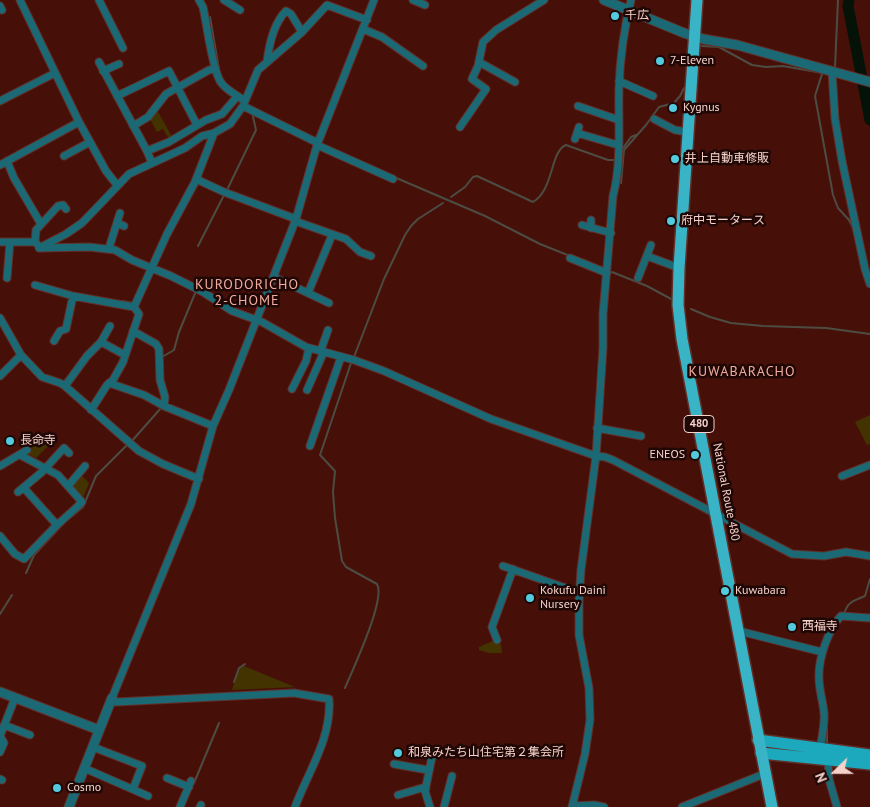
<!DOCTYPE html>
<meta charset="utf-8">
<style>
body{margin:0}
#map{position:relative;width:870px;height:807px;overflow:hidden;background:#461009;font-family:"PT Sans",sans-serif}
canvas{display:block}
.north{position:absolute;left:810px;top:747px;width:50px;height:50px;-webkit-text-stroke:4px #1e0704;paint-order:stroke;rotate:248deg;font-size:14px;font-weight:700;line-height:20px;text-align:center;color:#f6d2cb}
.north::after{content:'';display:block;margin:auto;width:18px;height:22px;background:#f6d2cb;clip-path:polygon(50% 0,100% 100%,50% 72%,0 100%)}
</style>
<div id="map">
<canvas width="870" height="807"></canvas>
<div class="north">N</div>
</div>
<script>
const c = document.querySelector('canvas').getContext('2d');
c.lineJoin = 'round';
function fill(path, color) {
  c.fillStyle = color;
  c.fill(path, 'evenodd');
}
function strokePath(path, color, width, dash) {
  c.strokeStyle = color;
  c.lineWidth = width;
  c.lineCap = dash ? 'butt' : 'round';
  c.setLineDash(dash || []);
  c.stroke(path);
}
function drawText(font, color, halo, rows, align = 'center') {
  c.font = font + ' "PT Sans","Noto Sans JP",sans-serif';
  c.lineWidth = 5;
  c.setLineDash([]);
  c.textBaseline = 'middle';
  c.strokeStyle = halo;
  c.fillStyle = color;
  for (const [text, x, y, turn = 0] of rows) {
    c.save();
    c.translate(x, y);
    c.rotate((+turn || 0) * Math.PI / 180);
    c.textAlign = isNaN(turn) ? turn : align;
    if (halo) c.strokeText(text, 0, 0);
    c.fillText(text, 0, 0);
    c.restore();
  }
}
const green = new Path2D(`
 M157,110L172,137L169,139L163,129L157,132L150,119Z
 M870,415V444L867,445L855,422Z
 M58,436L36,458L28,454L27,448Z
 M79,476H82L89,483L83,498L73,487V484Z
 M495,640L497,644H501L502,653H489L479,650V647Z
 M244,666L295,687L232,690L239,667Z`);
const stream = new Path2D(`
 M210,17L219,69
 M702,46L719,47L752,65L766,67L783,66L828,74
 M835,67L838,0
 M822,74L815,96L833,195L838,208L849,220L853,228
 M623,148L631,137L636,135
 M394,177L485,216L540,244L570,256
 M621,183L624,150L646,125L659,107L674,103L680,96L684,88
 M227,190L256,130L252,112
 M451,197L465,187L473,177L477,176L533,202C554,190 550,151 566,145L608,160H615L616,158
 M198,246L224,195
 M612,272L647,286L673,300
 M123,301L133,303
 M691,309L710,317L731,323L763,326L826,328L870,334
 M162,357L174,350L179,332L196,291
 M354,357L384,279L405,235L411,226L418,219L443,203
 M131,442L161,408
 M71,517L83,507L96,476L128,444
 M26,573L34,555L63,524
 M0,614L12,595
 M844,614C848,601 854,601 865,596L870,579
 M234,682L239,668L245,664
 M345,688C353,669 386,599 377,584L346,567L342,561L335,518L333,492L335,471L320,455L351,363
 M827,723V743
 M194,783L219,723`);
const river = new Path2D(`
 M849,0L848,6L870,120`);
const minor = new Path2D(`
 M20,0L79,122L106,171L117,185
 M99,0L123,48
 M199,0L203,7C207,25 212,67 220,81C225,90 237,95 245,101
 M224,0L240,10
 M413,0L425,5
 M0,6L2,10
 M363,29L382,37L423,66
 M99,62L147,151L152,163
 M267,62C269,45 273,24 286,11L291,14L302,32
 M479,62L515,82
 M103,71L119,64
 M832,71L835,119L842,161L865,269L870,284
 M619,81L653,96
 M117,96L169,71L197,125
 M0,101L55,73
 M243,106L318,143
 M578,106L619,120
 M654,119L675,130L688,132
 M133,126L148,117L166,94L209,70L215,69
 M460,127L486,89L472,79L478,66L483,42L496,30L544,0
 M577,133L618,145
 M575,139L579,127
 M317,145L393,179
 M147,151L169,142L206,120L222,114L235,99
 M64,156L90,142
 M7,161L14,178L41,224
 M0,165L79,122
 M196,179L224,192L296,219
 M295,221L346,239L360,252L371,256
 M117,223L124,226
 M582,225L611,233
 M591,228V220
 M0,242H35L37,244
 M35,242L36,230L58,206L63,205L66,209
 M39,248L89,247L115,250L132,260L171,276L203,292L232,311L262,322L306,347L354,360L384,371L491,419L596,456L605,457L613,460L792,554L824,556L846,552L870,556
 M39,248L66,234L82,223L129,174L185,148L202,136L214,133L230,124L243,106L258,70L302,32L327,5L367,20
 M109,248L120,213
 M647,256L679,268
 M570,258L607,273
 M274,277L329,303
 M7,278L10,242
 M638,278L651,245
 M35,285L73,296L134,307L167,234L195,182L214,133
 M308,293L332,235
 M0,318L21,355L42,377L60,383L65,386L139,451L163,464L199,479
 M110,326L101,342L125,355
 M133,331L156,344L159,349L160,380L165,397L164,406L213,426
 M54,341L60,331L66,329L73,296
 M0,376L21,355
 M109,383L144,395L164,406
 M65,386L87,356L101,342
 M292,389L306,361L309,348
 M307,390L322,356V347L328,330
 M91,410L107,385L113,380L123,362L139,314L134,307
 M597,428L641,436
 M310,446L341,357
 M0,466L27,450
 M842,476L870,465
 M68,486L85,466
 M24,488L57,525
 M18,492L42,472L64,448L69,453
 M0,536L15,554L24,559L57,525L77,507L82,502L58,475L20,455
 M503,566L580,593
 M739,631L822,652
 M497,640L492,627L513,569
 M4,725L30,735
 M93,747L142,766L133,789
 M820,748C822,737 825,724 824,713C823,701 819,690 819,678C818,660 828,629 841,616L870,618
 M0,752L4,743L0,736L15,698
 M828,760L829,779L837,807
 M394,764L428,770
 M84,768L148,796
 M167,778L189,787
 M0,779L2,780
 M398,795L422,788H426
 M572,806L594,805L604,807
 M180,807L191,781
 M200,807L201,805
 M295,807C308,772 332,738 329,699L294,693L116,702L112,698L191,504L213,426L229,390L296,219L317,145L374,0
 M430,807L425,791L433,752
 M444,807L452,776
 M572,807L585,754L590,720L589,688L579,635V601L581,570L596,456L603,348V314L613,196C622,161 618,124 619,88C620,58 624,29 631,0
 M682,807L764,774`);
const tertiary = new Path2D(`
 M604,0L684,33L703,39L737,45L870,82
 M0,692L99,730
 M69,807L112,698`);
const primary = new Path2D(`
 M758,740L870,755
 M761,753L870,764`);
const trunk = new Path2D(`
 M697,0L679,268L678,305L682,339L772,807`);
const markers = [
 [615,16,5,"#54cade"],
 [660,61,5,"#54cade"],
 [673,108,5,"#54cade"],
 [675,159,5,"#54cade"],
 [671,221,5,"#54cade"],
 [10,441,5,"#54cade"],
 [695,455,5,"#54cade"],
 [725,591,5,"#54cade"],
 [530,598,5,"#54cade"],
 [792,627,5,"#54cade"],
 [398,753,5,"#54cade"],
 [57,788,5,"#54cade"]
];
const shields = [
 [699,424,30]
];
const shieldNames = [
 ["480",699,424]
];
const poiNames = [
 ["千広",625,16],
 ["7-Eleven",670,61],
 ["Kygnus",683,108],
 ["井上自動車修販",685,159],
 ["府中モータース",681,221],
 ["長命寺",20,441],
 ["ENEOS",685,455,"right"],
 ["Kokufu Daini",540,591],
 ["Nursery",540,605],
 ["Kuwabara",735,591],
 ["西福寺",802,627],
 ["和泉みたち山住宅第２集会所",408,753],
 ["Cosmo",67,788]
];
const streetNames = [
 ["National Route 480",726,492,79]
];
const neighbourhoodNames = [
 ["KURODORICHO",247,285],
 ["2-CHOME",247,301],
 ["KUWABARACHO",742,372]
];
fill(green, '#433300');
strokePath(stream, '#4d4c42', 2);
strokePath(river, '#041207', 11);
strokePath(minor, '#622f28', 9);
strokePath(tertiary, '#622f28', 11);
strokePath(primary, '#622f28', 14);
strokePath(trunk, '#622f28', 14);
strokePath(minor, '#1c6976', 7);
strokePath(tertiary, '#1c6976', 9);
strokePath(primary, '#1ca9bd', 11);
strokePath(trunk, '#39b4c6', 11);
for (const [x, y, r, color] of markers) {
  const dot = new Path2D();
  dot.arc(x, y, r, 0, 2 * Math.PI);
  c.fillStyle = color;
  c.fill(dot);
  strokePath(dot, '#1e0704', 2);
}
for (const [x, y, w] of shields) {
  const box = new Path2D();
  box.roundRect(x - w / 2, y - 8.5, w, 17, 4);
  c.fillStyle = '#1e0704';
  c.fill(box);
  strokePath(box, '#f6d2cb', 1);
}
drawText('bold 11px', '#f6d2cb', null, shieldNames);
drawText('12px', '#f6d2cb', '#1e0704', poiNames, 'left');
drawText('12px', '#f6d2cb', '#1e0704', streetNames);
c.letterSpacing = '1px';
drawText('14px', '#f1ab9f', '#1e0704', neighbourhoodNames);
c.letterSpacing = '0px';
</script>
